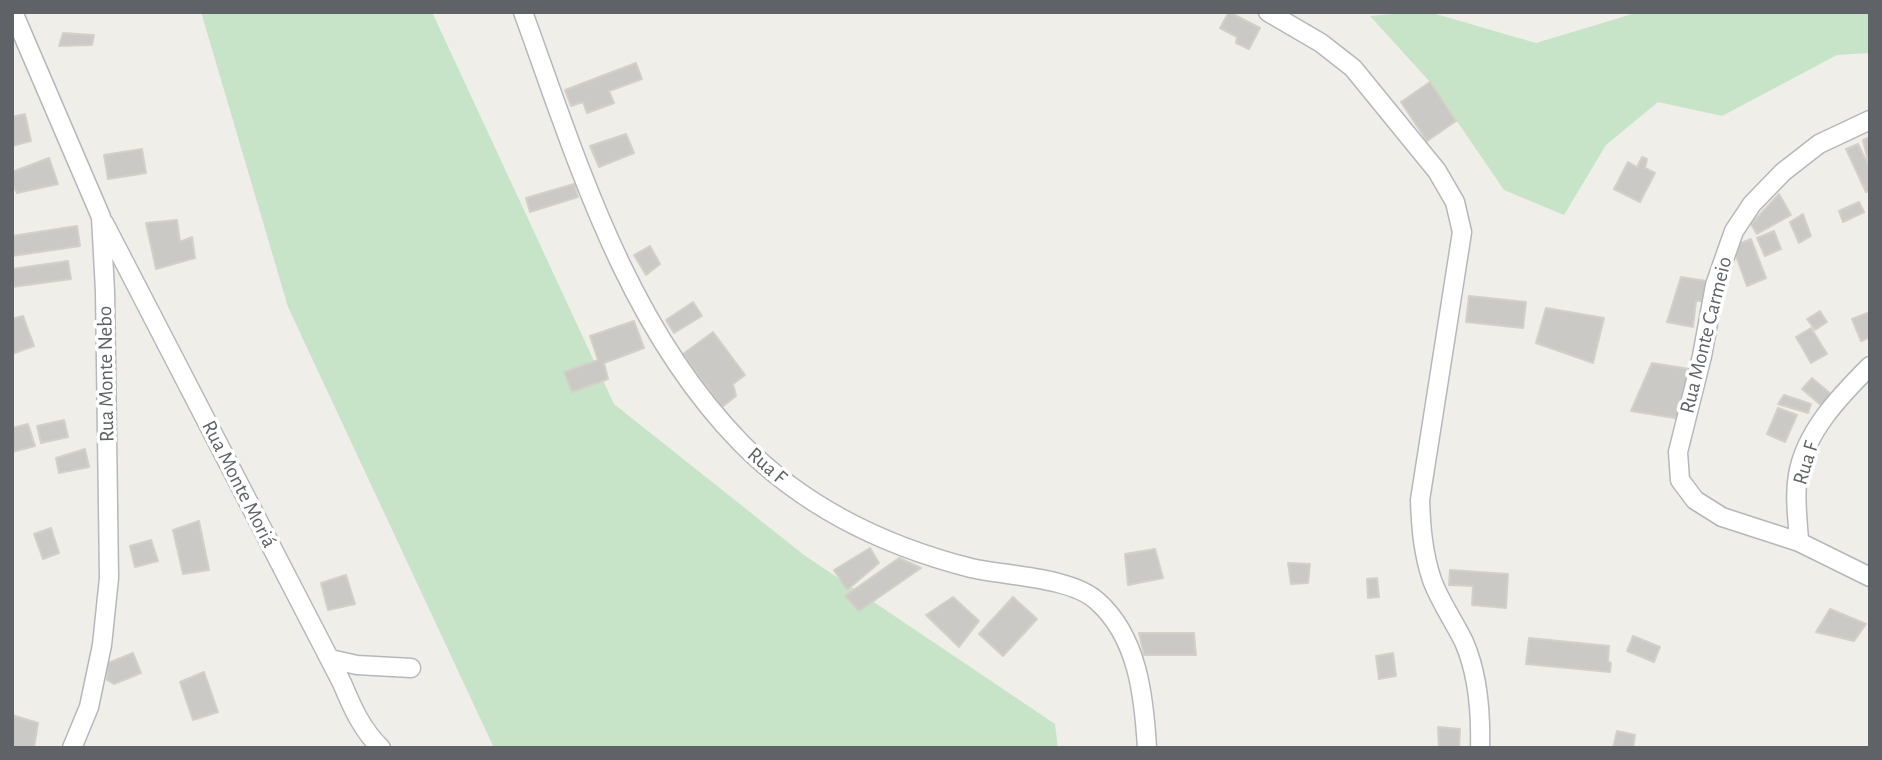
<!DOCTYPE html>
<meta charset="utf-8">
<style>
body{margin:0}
#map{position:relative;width:1882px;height:760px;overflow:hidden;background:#f0eee8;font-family:"Alegreya Sans",sans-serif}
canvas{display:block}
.frame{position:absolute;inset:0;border:14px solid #5f6367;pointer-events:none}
</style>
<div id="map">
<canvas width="1882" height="760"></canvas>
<div class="frame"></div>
</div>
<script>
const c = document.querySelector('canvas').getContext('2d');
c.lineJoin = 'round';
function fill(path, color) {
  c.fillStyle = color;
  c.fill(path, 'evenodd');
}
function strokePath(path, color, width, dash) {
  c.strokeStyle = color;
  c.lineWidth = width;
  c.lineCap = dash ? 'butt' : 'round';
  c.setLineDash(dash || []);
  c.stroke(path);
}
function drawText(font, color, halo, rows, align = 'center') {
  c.font = font + ' "Alegreya Sans",sans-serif';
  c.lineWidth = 7;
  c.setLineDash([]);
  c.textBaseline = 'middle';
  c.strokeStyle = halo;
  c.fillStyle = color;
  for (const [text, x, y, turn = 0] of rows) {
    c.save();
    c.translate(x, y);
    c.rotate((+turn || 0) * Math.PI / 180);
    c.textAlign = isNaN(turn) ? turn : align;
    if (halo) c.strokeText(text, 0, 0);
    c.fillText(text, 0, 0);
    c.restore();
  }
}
const green = new Path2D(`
 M201,12H432L614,404L804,555L1055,724L1058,748H494L288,307Z
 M1415,12H1429L1536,43L1639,12H1870V53L1837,55L1722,116L1658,102L1606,145L1564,215L1504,190L1430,82L1370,16Z`);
const building = new Path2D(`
 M1229,12L1260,28L1249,49L1236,43L1237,37L1220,28Z
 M63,33L94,35L92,45L59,46Z
 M636,63L642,79L609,91L614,103L587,113L583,102L571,106L565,90Z
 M1430,82L1456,121L1427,141L1401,102Z
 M25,114L31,141L12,146V117Z
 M626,134L634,153L599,167L590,146Z
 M1870,137V169L1863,140Z
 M1858,144L1870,169V190L1866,192L1846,149Z
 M142,149L146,173L108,179L104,155Z
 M1642,157L1647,159L1645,168L1655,173L1640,202L1614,189L1628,162L1637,167Z
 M49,158L58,184L17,193L12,183V172Z
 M574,184L578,197L530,212L526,198Z
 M1779,194L1791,215L1757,234L1751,224Z
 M1859,202L1864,212L1843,222L1839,211Z
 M1803,214L1811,236L1799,243L1790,222Z
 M177,220L180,242L192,237L195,258L156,269L146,223Z
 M77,226L80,246L12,256V236Z
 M1774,231L1781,249L1765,256L1757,238Z
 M1751,239L1766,278L1747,286L1736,256L1739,244Z
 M650,246L660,264L646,275L634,255Z
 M68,261L71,279L12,287V269Z
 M1681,277L1706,281L1703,301H1696L1693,327L1667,322Z
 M1469,296L1526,302L1523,328L1466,322Z
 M693,302L702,316L674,333L666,320Z
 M1546,308L1604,318L1593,363L1536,343Z
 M1820,311L1827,322L1815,330L1807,319Z
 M1870,312V337L1861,341L1852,319Z
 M23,316L34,346L12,354V319Z
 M634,321L644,348L604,363L608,379L572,392L564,372L598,360L590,336Z
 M1811,328L1827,354L1811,363L1796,337Z
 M713,332L745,375L733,384L736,396L722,407L683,354Z
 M1652,363L1689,369L1681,419L1631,411Z
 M1812,378L1832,395L1822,406L1802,389Z
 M1784,395L1811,404L1808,413L1778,404Z
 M1778,408L1797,415L1785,442L1767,434Z
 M64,420L68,437L41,443L37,426Z
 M28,424L35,446L12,452V428Z
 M85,449L89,467L59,473L56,458Z
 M199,521L209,570L183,574L173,530Z
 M51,528L59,553L43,559L34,534Z
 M151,540L158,561L135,567L130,546Z
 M870,548L879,563L847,590L834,570Z
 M1155,549L1163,578L1128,585L1125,554Z
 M899,558L921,568L859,611L845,596Z
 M1288,563L1310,564L1308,583L1291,584Z
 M1450,570L1508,574L1506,608L1472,605L1473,586L1449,585Z
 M346,575L355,604L328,610L321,583Z
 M1377,578L1379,597L1368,598L1367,579Z
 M953,597L979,621L959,647L926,615Z
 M1013,597L1037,619L1003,656L979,634Z
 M1830,609L1866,624L1854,641L1816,632Z
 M1139,633H1194L1196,655H1144Z
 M1633,636L1660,647L1654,662L1627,651Z
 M1529,638L1609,646L1608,661L1611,663L1610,672L1526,664Z
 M133,653L141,673L114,684L107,680L108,663Z
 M1393,653L1396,676L1379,679L1376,656Z
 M204,672L218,712L193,720L180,682Z
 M12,715L38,723L34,748H12Z
 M1438,727L1460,729L1459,748H1439Z
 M1617,731L1635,735L1633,748H1613Z`);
const minor = new Path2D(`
 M13,12L101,217L105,291L109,578L102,645L89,707L72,748
 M523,12C578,163 626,325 741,443C805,508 884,546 971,568C1006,576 1071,577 1097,601C1138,637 1144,697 1147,748
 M1268,12L1321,43L1353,68L1437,171L1455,202L1462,232L1420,500C1421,528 1423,553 1432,580C1440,602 1454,621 1464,642C1478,674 1481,713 1480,748
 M104,223L342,683C352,707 362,730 381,748
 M1870,366C1840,396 1805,432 1798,475C1794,497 1798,520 1799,542L1870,577
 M1799,542L1722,517L1695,500L1680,480L1678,452L1702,356L1715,285L1734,231L1752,204L1783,172L1819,144L1870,120
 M330,659L357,665L411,668`);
const streetNames = [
 ["Rua Monte Carmeio",1706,335,-76],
 ["Rua Monte Nebo",106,374,-91],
 ["Rua F",1806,463,-73],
 ["Rua F",767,466,41],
 ["Rua Monte Moriá",239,484,63]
];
fill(green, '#c8e4c8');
fill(building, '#cbc9c5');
strokePath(building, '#d4d0c7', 2);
strokePath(minor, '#b5b8bb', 21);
strokePath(minor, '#fff', 18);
drawText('21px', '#5f6367', '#fff', streetNames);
</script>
